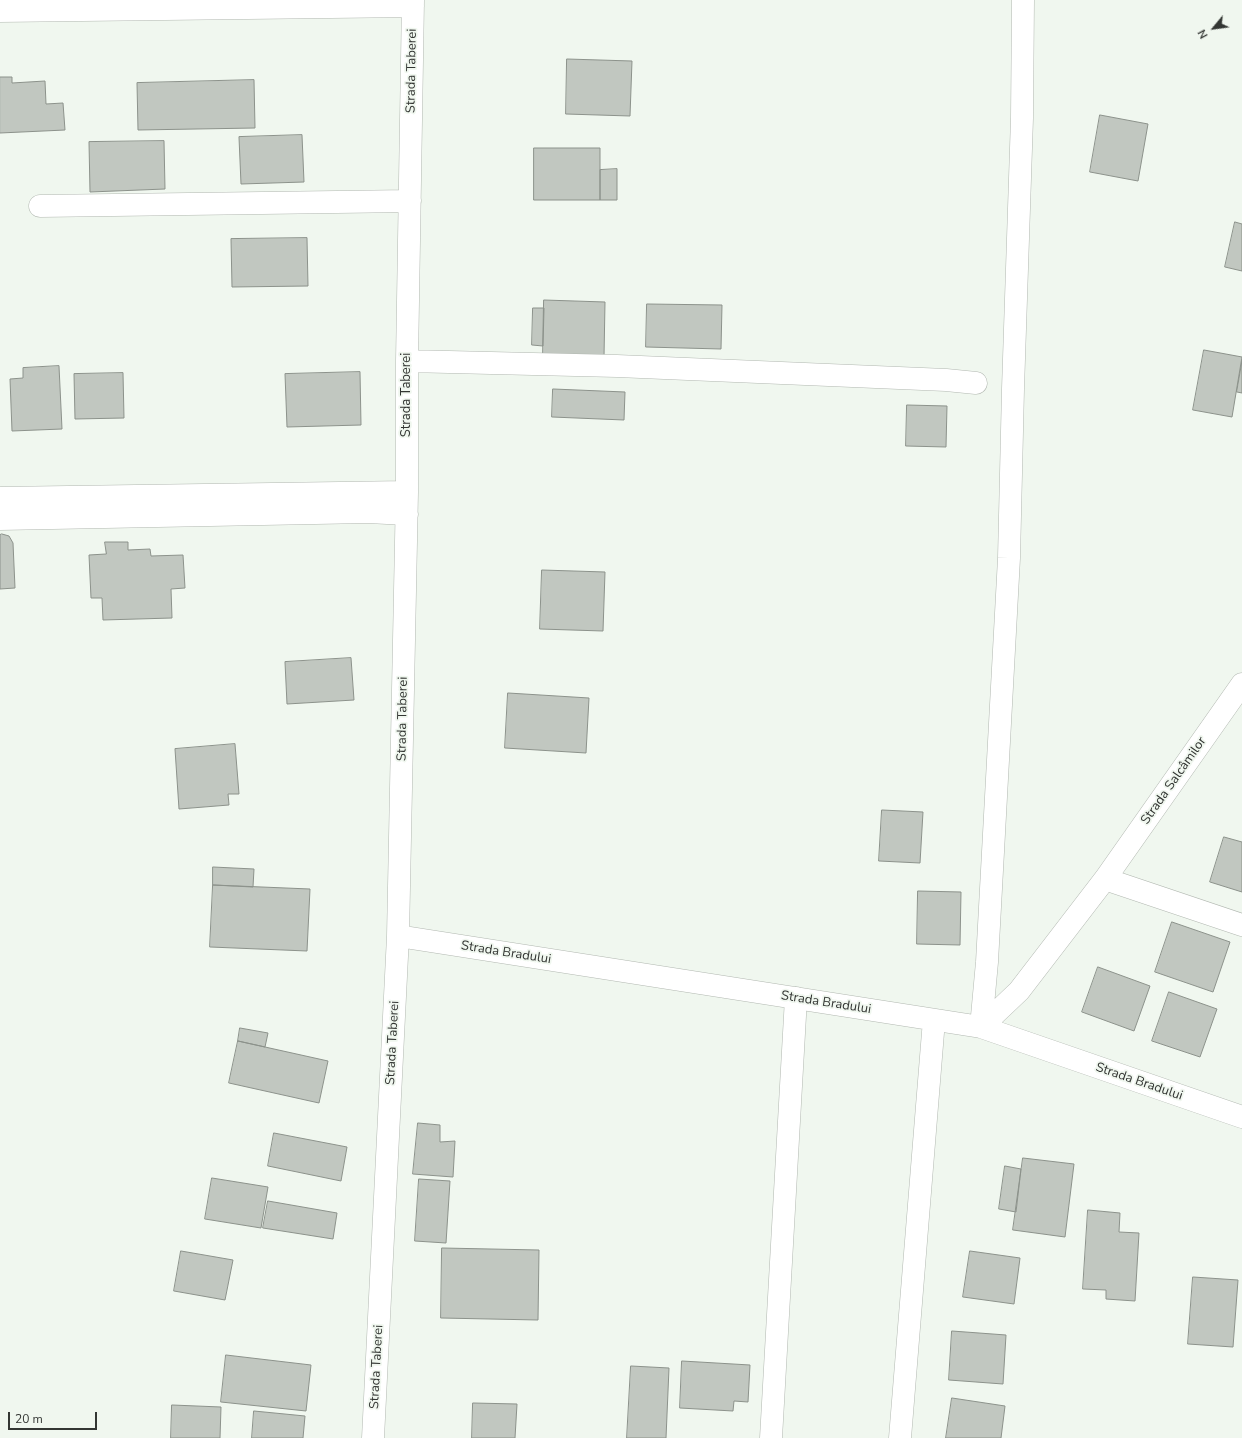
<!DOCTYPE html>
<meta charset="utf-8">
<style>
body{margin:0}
#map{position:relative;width:1242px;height:1438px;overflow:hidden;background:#f0f7ef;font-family:"Nunito Sans",sans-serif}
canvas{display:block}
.north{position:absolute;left:1194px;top:8px;width:40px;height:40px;-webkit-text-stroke:3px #f0f7ef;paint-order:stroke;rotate:241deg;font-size:11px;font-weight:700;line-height:16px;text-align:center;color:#333633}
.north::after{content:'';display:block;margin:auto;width:14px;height:18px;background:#333633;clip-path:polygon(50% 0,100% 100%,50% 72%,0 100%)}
.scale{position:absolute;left:8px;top:1412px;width:89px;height:18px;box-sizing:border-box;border:2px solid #333633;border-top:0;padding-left:5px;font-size:12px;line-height:14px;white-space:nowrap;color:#333633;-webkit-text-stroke:3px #f0f7ef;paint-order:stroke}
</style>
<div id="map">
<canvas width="1242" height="1438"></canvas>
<div class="north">N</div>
<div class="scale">20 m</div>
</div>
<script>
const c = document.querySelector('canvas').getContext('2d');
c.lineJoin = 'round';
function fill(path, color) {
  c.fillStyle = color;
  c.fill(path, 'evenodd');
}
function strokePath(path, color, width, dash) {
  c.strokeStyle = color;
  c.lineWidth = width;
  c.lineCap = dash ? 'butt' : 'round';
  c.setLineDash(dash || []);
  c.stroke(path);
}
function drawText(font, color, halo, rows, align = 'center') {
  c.font = font + ' "Nunito Sans",sans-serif';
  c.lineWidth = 3.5;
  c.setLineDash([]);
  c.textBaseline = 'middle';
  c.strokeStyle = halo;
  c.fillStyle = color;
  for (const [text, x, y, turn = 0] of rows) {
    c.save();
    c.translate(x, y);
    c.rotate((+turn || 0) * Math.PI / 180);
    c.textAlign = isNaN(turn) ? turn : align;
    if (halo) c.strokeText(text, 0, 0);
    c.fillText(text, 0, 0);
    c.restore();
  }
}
const building = new Path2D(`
 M567,59L632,61L630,116L566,114Z
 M0,77H12V83L45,81L46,104L63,103L65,130L0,133Z
 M254,80L255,128L138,130L137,83Z
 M1100,115L1148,124L1138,181L1090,172Z
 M302,135L304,182L241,184L239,137Z
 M164,141L165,189L90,192L89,142Z
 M534,148H600V200H534Z
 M617,169V200H600V170Z
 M1235,222L1242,224V271L1225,267Z
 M307,238L308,286L232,287L231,239Z
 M544,300L605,302L604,357L543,355Z
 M647,304L722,305L721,349L646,347Z
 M533,308H544L543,346L532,345Z
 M1204,350L1242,357L1232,417L1193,410Z
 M1242,361V393L1237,392Z
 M59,366L62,429L12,431L10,379L23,378V368Z
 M360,372L361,425L287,427L285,374Z
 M123,373L124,418L75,419L74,374Z
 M553,389L625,392L624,420L552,417Z
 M907,405L947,406L946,447L906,446Z
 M2,534L9,536L13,543L15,588L0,589V535Z
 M105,542H128V550L150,549L151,556L183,555L185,588L171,589L172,618L103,620L102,598H91L89,555L106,554Z
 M542,570L605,572L603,631L540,629Z
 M351,658L354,700L287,704L285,662Z
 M508,693L589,698L586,753L505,748Z
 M235,744L239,794H228L229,805L179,809L175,749Z
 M882,810L923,812L920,863L879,861Z
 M1224,837L1242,842V892L1210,882Z
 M213,867L254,869L253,887L213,885Z
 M213,885L310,889L307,951L210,947Z
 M918,891L961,892L960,945L917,944Z
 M1172,922L1230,942L1213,992L1155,972Z
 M1098,967L1150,986L1134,1031L1082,1012Z
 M1169,992L1217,1009L1200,1057L1152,1041Z
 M240,1028L268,1033L265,1047L238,1041Z
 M238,1041L328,1061L319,1103L229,1083Z
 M418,1123L440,1125V1142L455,1141L453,1177L413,1174Z
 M274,1133L347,1147L341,1181L268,1166Z
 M1023,1158L1074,1164L1065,1237L1013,1230Z
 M1005,1166L1021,1169L1016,1212L999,1209Z
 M212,1178L268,1187L261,1228L205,1219Z
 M419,1179L450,1181L446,1243L415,1241Z
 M268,1201L337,1213L333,1239L263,1228Z
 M1088,1210L1120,1213L1119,1232L1139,1233L1135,1301L1106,1299V1290L1083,1289Z
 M442,1248L539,1250L538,1320L441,1318Z
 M181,1251L233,1260L225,1300L174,1291Z
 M970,1251L1020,1258L1014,1304L963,1297Z
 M1193,1277L1238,1280L1233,1347L1188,1344Z
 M952,1331L1006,1335L1003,1384L949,1380Z
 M226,1355L311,1365L306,1411L221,1402Z
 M682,1361L750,1365L748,1402L734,1401L733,1411L680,1408Z
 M631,1366L669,1368L666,1438H627Z
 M952,1398L1005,1406L1001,1438H946Z
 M473,1403L517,1404L515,1438H472Z
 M172,1405L221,1407L220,1438H171Z
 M254,1411L305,1416L303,1438H252Z`);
const minor = new Path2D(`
 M0,11L413,6
 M40,206L410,201
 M407,361L617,366L946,380L976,383
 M0,498L407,492
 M0,519L368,512L407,514
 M1105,879L1242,925
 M398,936L981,1027L1242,1117
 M981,1027L987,962L1009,558L1013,389L1022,118L1023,0
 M981,1027L1019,991L1105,879L1242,684
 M373,1438L398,936L407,492V361L413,0
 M771,1438L796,998
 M900,1438L934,1020`);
const streetNames = [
 ["Strada Taberei",412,71,-89],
 ["Strada Taberei",407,395,-90],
 ["Strada Taberei",403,719,-89],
 ["Strada Salcâmilor",1174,781,-55],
 ["Strada Bradului",506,953,9],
 ["Strada Bradului",826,1003,9],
 ["Strada Taberei",393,1043,-87],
 ["Strada Bradului",1139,1082,19],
 ["Strada Taberei",377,1367,-87]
];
fill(building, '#c1c7c0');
strokePath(building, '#8c928b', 1);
strokePath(minor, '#b2b8b1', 23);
strokePath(minor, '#fff', 22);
drawText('13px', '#333633', '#f0f7ef', streetNames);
</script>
